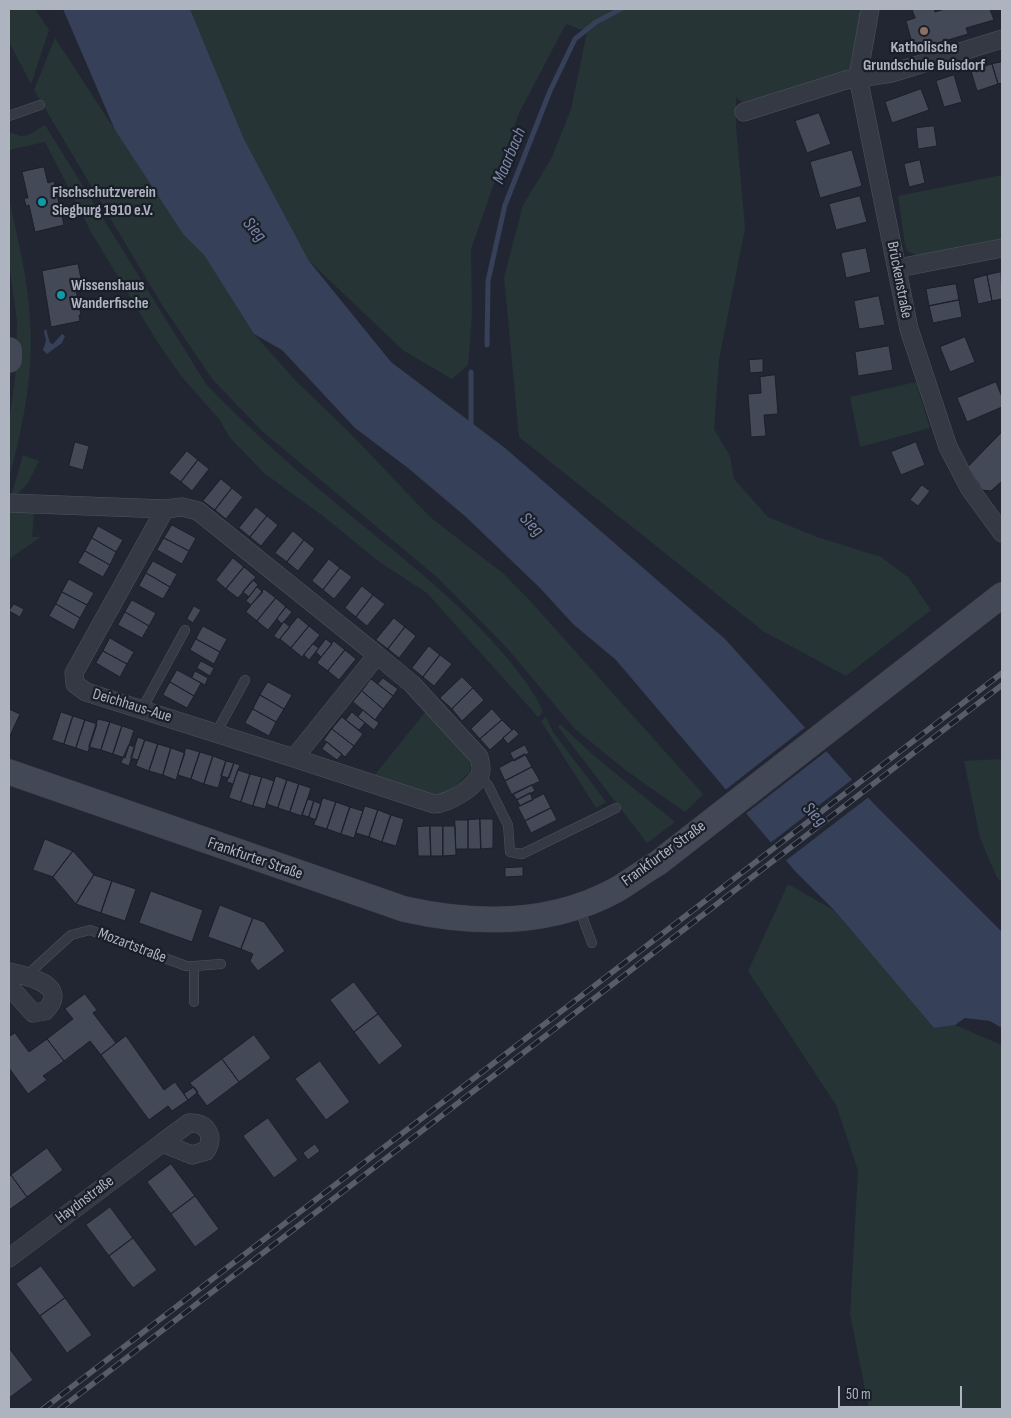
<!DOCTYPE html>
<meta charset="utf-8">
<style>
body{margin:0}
#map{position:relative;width:1011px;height:1418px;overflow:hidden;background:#212632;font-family:"Sofia Sans Condensed",sans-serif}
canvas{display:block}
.frame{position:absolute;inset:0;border:10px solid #aeb3c0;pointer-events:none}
.scale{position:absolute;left:838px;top:1386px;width:124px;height:22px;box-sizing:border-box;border:2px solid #aeb3c0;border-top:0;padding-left:6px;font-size:15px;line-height:18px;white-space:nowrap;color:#aeb3c0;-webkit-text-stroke:4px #1a1e28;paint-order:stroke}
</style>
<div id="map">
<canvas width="1011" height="1418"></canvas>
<div class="frame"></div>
<div class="scale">50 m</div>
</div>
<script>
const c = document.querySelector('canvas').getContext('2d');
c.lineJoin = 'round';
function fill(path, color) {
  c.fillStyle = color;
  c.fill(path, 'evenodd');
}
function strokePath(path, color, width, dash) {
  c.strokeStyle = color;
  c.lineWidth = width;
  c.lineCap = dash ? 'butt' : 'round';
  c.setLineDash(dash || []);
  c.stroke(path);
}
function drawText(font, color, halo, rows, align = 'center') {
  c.font = font + ' "Sofia Sans Condensed",sans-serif';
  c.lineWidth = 4.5;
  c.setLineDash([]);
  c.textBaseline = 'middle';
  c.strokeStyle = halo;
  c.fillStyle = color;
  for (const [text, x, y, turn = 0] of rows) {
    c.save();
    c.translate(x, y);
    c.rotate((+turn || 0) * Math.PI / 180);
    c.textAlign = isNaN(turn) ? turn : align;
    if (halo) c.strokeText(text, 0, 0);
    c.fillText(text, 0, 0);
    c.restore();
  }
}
const green = new Path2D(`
 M9,9H35L49,30L31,84L9,42Z
 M190,9H864L852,74L746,106L736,97V127L745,228L719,360L714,429L730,456L734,479L768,517L817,537L881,557L909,578L931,610L846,676L763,631L519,437L504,277L523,205L551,159L571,109L587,32L566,24L519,113L471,249L472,314L468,365L452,379L404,351L309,261L244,139Z
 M55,38L183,234L204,255L254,334L295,380L350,433L430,517L504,574L533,604L703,794L685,812L624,769L575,729L506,647L439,579L262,431L213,380L162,305L34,90Z
 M45,125L206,384C251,431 300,474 350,515C405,560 461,603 507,658C521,675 534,691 543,712L538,717L427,593L378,561L323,516L264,473L230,438L219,419L181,376L158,343L91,232L45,142L9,150V132L21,136L28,135Z
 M1002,175V241L921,256L908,252L905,245L898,196Z
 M9,198C17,237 28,278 30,318C34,372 23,427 9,479V424L16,369L17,321L9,263Z
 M916,382L930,428L860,447L850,397Z
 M23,455L39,461L28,483L15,496H11Z
 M9,511H34L32,537H41L9,559Z
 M426,711L467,757L471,764L469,773L448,792L431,796L373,777Z
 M546,717L553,732L606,802L596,808L541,721Z
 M560,724L593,755L675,822L647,843L558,727Z
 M1002,759V882L997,878L980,838L964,761Z
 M788,884L835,911L934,1028L955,1025L1002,1045V1409H869L850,1314L858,1171L836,1105L748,971Z`);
const water = new Path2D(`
 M63,9H190L244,139L309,261L391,362L505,448L725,639L875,805L1002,932V1028L990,1021L965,1018L955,1025L934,1028L835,911L795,871L616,660L573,624L540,588L466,517L408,468L355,428L282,350L254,334L204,255L183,234L115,130Z
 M46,329L50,343L53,344L62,334L65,336L62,343L47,354L43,350L46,341L44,331Z`);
const pier = new Path2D(`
 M807,726L828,750L744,815L724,791Z
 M854,778L870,796L784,862L769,844Z`);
const stream = new Path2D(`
 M487,345L488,281L505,205L550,91L575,39L596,22L621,9
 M471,372V429`);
const building = new Path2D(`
 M912,9H934L935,12L945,9H990L994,20L966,28L968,34L914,50L906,21L915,18Z
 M1002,62V83L998,84L992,64Z
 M992,64L998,84L977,91L971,71Z
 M954,75L962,102L944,107L936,81Z
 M921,89L929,110L892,123L885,102Z
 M819,113L831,144L807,153L795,121Z
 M934,126L937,146L918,149L916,128Z
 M852,150L862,186L820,198L810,162Z
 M920,160L925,183L909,187L904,164Z
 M44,167L48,183L54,181L64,225L35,232L29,205L26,206L24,198H28L22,172Z
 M860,196L867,222L836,230L829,204Z
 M866,248L871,272L846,278L841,253Z
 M78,264L83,288L76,290L81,315H79L80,321L51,327L42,271Z
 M1001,272L1002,299L992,301L987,275Z
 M987,275L992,301L978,304L973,279Z
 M956,284L959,300L929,306L926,289Z
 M879,296L885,325L859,329L854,301Z
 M959,300L962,317L933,323L929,306Z
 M965,337L975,362L950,372L940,347Z
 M889,346L893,370L858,376L855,352Z
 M763,359V372L750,373L749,360Z
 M775,375L778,414L764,415L766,436L751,437L748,394L761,393L760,377Z
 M996,382L1002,397V407L967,422L957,398Z
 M1002,432V481L991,491L982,490L968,467Z
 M75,442L89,446L83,470L69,466Z
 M916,442L925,465L901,475L891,452Z
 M187,451L198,460L181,482L169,473Z
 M198,460L209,469L192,491L181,482Z
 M221,479L232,488L215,510L203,501Z
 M922,485L930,491L918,506L910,500Z
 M232,488L243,497L226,519L215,510Z
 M256,507L267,516L250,537L239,528Z
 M267,516L278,525L261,546L250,537Z
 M172,525L196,538L189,551L164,538Z
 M98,526L123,540L116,552L92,538Z
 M293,531L304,540L287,562L275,553Z
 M92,538L116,552L110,565L85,551Z
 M164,538L189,551L182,564L157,550Z
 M304,540L315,549L298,571L287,562Z
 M85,551L110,565L103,577L78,563Z
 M233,558L244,567L226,589L216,580Z
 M329,559L340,568L323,590L312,581Z
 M153,561L177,574L170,587L146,573Z
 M244,567L256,577L238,598L226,589Z
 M340,568L352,577L334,599L323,590Z
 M146,573L170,587L163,599L139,586Z
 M69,579L94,593L87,605L62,592Z
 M253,580L258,585L249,597L243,592Z
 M362,586L373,595L356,617L345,608Z
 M257,587L263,592L251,605L246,601Z
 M264,589L276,598L257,621L246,612Z
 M62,592L87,605L80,618L56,604Z
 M373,595L385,604L367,626L356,617Z
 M276,598L286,607L268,630L257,621Z
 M132,600L156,613L149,626L125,612Z
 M14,604L24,609L20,617L9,611Z
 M56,604L80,618L74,630L49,616Z
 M194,606L201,610L193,623L187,619Z
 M286,607L292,612L282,624L277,619Z
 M125,612L149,626L142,638L118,625Z
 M298,617L309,626L291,648L280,639Z
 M394,618L405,627L388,649L376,640Z
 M284,622L290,627L279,640L274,636Z
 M203,626L227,639L220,652L196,639Z
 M309,626L320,635L302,657L291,648Z
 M405,627L416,636L399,658L388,649Z
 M110,638L134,652L127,664L103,651Z
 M196,639L220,652L214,664L190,650Z
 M326,639L332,644L321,657L316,652Z
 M334,641L345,650L328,671L317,663Z
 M313,644L319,648L309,660L304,655Z
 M429,646L440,655L423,677L412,668Z
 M345,650L356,659L339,680L328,671Z
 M103,651L127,664L120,677L96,663Z
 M440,655L452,664L434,686L423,677Z
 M201,661L214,668L210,676L197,668Z
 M177,670L201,683L194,696L170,682Z
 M195,671L208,678L205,685L192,678Z
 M462,677L473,688L452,709L440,698Z
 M383,678L398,689L393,696L378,684Z
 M371,679L393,696L383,709L362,691Z
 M170,682L194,696L187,708L163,695Z
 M268,682L292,695L284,709L260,695Z
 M473,688L484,700L462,721L452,709Z
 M362,691L383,709L375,720L353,702Z
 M260,695L284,709L276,722L253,709Z
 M9,709L20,714L9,738Z
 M253,709L276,722L269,736L245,723Z
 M492,709L502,720L480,739L471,729Z
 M363,710L379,723L374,730L358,717Z
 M61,712L73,716L64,744L52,740Z
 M352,712L365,723L359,730L346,720Z
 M73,716L85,720L76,748L64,744Z
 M342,717L363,734L354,746L332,729Z
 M98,719L110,722L101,750L89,747Z
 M85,720L97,724L88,752L76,748Z
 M502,720L512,730L490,750L480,739Z
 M110,722L122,726L113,754L101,750Z
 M122,726L134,730L125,758L113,754Z
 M332,729L354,746L345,757L324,740Z
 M514,729L519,734L508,744L503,738Z
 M138,737L145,740L138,760L131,758Z
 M145,740L158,744L149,771L136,766Z
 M327,742L342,754L337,760L322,749Z
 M158,744L171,748L163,775L149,771Z
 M129,745L135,747L129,766L121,763Z
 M525,745L529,753L514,761L510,753Z
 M171,748L185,753L176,780L163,775Z
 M186,748L200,752L191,779L178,775Z
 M200,752L213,756L204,784L191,779Z
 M525,754L532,767L505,781L499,768Z
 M213,756L226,761L218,788L204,784Z
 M226,761L234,763L229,778L221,776Z
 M234,763L240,765L233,784L227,782Z
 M532,767L540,781L512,795L505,781Z
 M238,770L250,774L241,802L229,798Z
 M250,774L262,777L253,806L241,802Z
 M276,776L287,780L278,808L267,804Z
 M262,777L274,781L265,809L253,806Z
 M287,780L299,784L290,812L278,808Z
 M299,784L311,788L302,816L290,812Z
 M532,785L535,791L517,800L513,794Z
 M530,793L533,800L520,806L517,800Z
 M544,794L551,808L525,821L518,807Z
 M323,798L336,802L327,829L314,825Z
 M308,799L314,801L309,817L302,815Z
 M314,801L321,804L316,820L309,817Z
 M336,802L350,807L341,834L327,829Z
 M365,806L378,810L369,837L356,833Z
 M350,807L363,811L354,838L341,834Z
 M551,808L557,820L531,833L525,821Z
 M378,810L391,815L382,842L369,837Z
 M391,815L404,819L396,846L382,842Z
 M480,819H493V848L481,849Z
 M480,819L481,849H468V820Z
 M455,820H468V849H456Z
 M430,826H443V856H431Z
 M430,826L431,856H418L417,827Z
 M443,826H455L456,855L443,856Z
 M45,839L73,851L53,877L33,870Z
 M73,851L94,875L76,904L53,877Z
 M523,867V876L505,877V868Z
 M94,875L112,881L101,913L76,904Z
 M112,881L136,889L125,921L101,913Z
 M151,891L203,910L192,942L139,923Z
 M220,905L253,918L241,949L208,937Z
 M253,918L264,922L285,951L258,971L250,961L253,954L241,949Z
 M354,982L378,1014L354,1032L330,1000Z
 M85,994L97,1010L93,1013L116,1043L101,1055L90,1041L64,1061L47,1039L73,1019L65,1009Z
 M378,1014L403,1046L379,1065L354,1032Z
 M15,1033L29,1052L47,1039L64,1061L43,1076L47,1080L28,1094L9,1068V1037Z
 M254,1035L271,1058L239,1082L222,1059Z
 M126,1036L164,1090L175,1082L188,1100L172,1111L168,1106L149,1120L101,1055Z
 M222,1059L239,1082L207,1106L190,1083Z
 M320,1061L350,1102L326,1120L295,1079Z
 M194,1087L198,1092L188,1100L184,1094Z
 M268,1118L298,1160L274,1178L243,1136Z
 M315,1144L320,1151L308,1160L303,1153Z
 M47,1148L63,1170L27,1197L11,1175Z
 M171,1164L195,1196L171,1214L147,1182Z
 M11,1175L27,1197L9,1210V1177Z
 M195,1196L219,1229L195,1247L171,1214Z
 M110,1207L133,1238L109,1256L86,1225Z
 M133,1238L157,1270L133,1288L109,1256Z
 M41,1266L65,1298L40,1316L16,1284Z
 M65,1298L92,1335L67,1353L40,1316Z
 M9,1348L33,1380L9,1398Z`);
const service = new Path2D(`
 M9,116L40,105
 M142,709L185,630
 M216,733L245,680
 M479,776L488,785L508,825L510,852L522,854L616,808
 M579,908L592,943
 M194,966L221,964
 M26,976L71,935L90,930L186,966H194V1002`);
const minor = new Path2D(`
 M870,9L858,77L909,329L948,447L970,489L1002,533
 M744,112L846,80L892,73L1002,39
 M898,268L1002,248
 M9,503L165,509L182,507L198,511L377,655L294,758L86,692L75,684L74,673L165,509
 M294,758L434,804C448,804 481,785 481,769C481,765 480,761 479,757L412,684L377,655
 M9,972C27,976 71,985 45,1011L33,1013L9,986
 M189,1123C207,1122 215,1136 206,1151L192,1155L162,1143Z
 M9,1258L162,1143`);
const secondary = new Path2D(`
 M9,350V360
 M9,772L404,909C475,925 550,926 616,890C630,882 644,871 658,863L1002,595`);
const rail = new Path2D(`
 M43,1409L1002,673
 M60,1409L1002,685`);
const markers = [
 [924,31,5,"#8d6e63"],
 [42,202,5,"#0f9aa8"],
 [61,295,5,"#0f9aa8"]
];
const poiNames = [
 ["Katholische",924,48,"center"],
 ["Grundschule Buisdorf",924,66,"center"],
 ["Fischschutzverein",52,193],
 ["Siegburg 1910 e.V.",52,211],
 ["Wissenshaus",71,286],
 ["Wanderfische",71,304]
];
const streetNames = [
 ["Brückenstraße",899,280,79],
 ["Deichhaus-Aue",132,706,17],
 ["Frankfurter Straße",664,854,-36],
 ["Frankfurter Straße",255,859,19],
 ["Mozartstraße",132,946,21],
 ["Haydnstraße",85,1200,-37]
];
const waterNames = [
 ["Maarbach",510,156,-67],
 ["Sieg",254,230,49],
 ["Sieg",531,525,45],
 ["Sieg",814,815,46]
];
fill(green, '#263436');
fill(water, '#364058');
fill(pier, '#212632');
strokePath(stream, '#364058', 5);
fill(building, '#434957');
strokePath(building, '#1c202a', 1);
strokePath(service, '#4f535e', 10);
strokePath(minor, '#4f535e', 19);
strokePath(secondary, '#3e424d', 26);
strokePath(service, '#343943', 9);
strokePath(minor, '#343943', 18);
strokePath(secondary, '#434856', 25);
strokePath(rail, '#565c6a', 5.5);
strokePath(rail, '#1a1e28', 4, [11]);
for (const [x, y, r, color] of markers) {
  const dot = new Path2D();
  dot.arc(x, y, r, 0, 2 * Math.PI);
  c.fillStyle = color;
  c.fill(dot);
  strokePath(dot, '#1a1e28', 2);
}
drawText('bold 16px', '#aeb3c0', '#1a1e28', poiNames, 'left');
drawText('16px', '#aeb3c0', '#1a1e28', streetNames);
drawText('italic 18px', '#7a87a6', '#1a1e28', waterNames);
</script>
